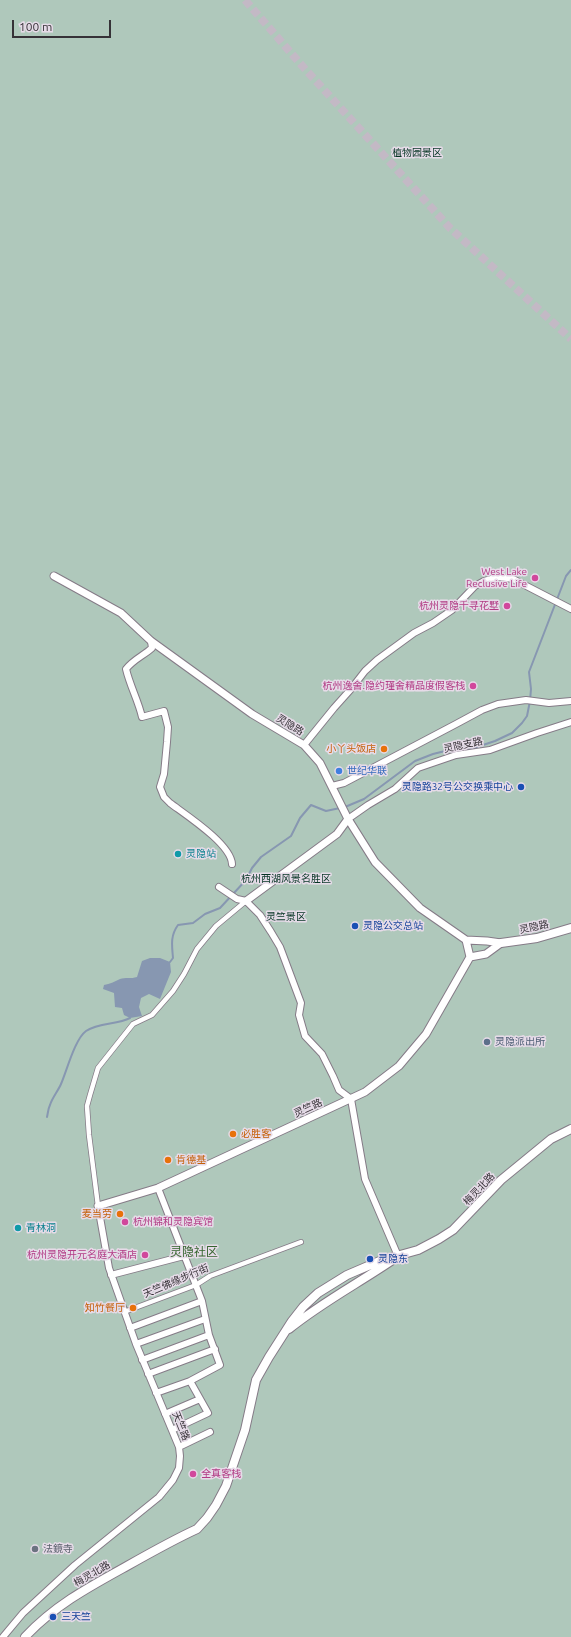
<!DOCTYPE html>
<meta charset="utf-8">
<style>
body{margin:0}
#map{position:relative;width:571px;height:1637px;overflow:hidden;background:#e6dbe8;font-family:Ubuntu,sans-serif}
canvas{display:block}
.scale{position:absolute;left:12px;top:20px;width:99px;height:18px;box-sizing:border-box;border:2px solid #363237;border-top:0;padding-left:5px;font-size:12px;line-height:14px;white-space:nowrap;color:#363237;-webkit-text-stroke:3px #e6dbe8;paint-order:stroke}
</style>
<div id="map">
<canvas width="571" height="1637"></canvas>
<div class="scale">100 m</div>
</div>
<script>
const c = document.querySelector('canvas').getContext('2d');
c.lineJoin = 'round';
function fill(path, color) {
  c.fillStyle = color;
  c.fill(path, 'evenodd');
}
function strokePath(path, color, width, dash) {
  c.strokeStyle = color;
  c.lineWidth = width;
  c.lineCap = dash ? 'butt' : 'round';
  c.setLineDash(dash || []);
  c.stroke(path);
}
function drawText(font, color, halo, rows, align = 'center') {
  c.font = font + ' Ubuntu,"Noto Sans SC",sans-serif';
  c.lineWidth = 3;
  c.setLineDash([]);
  c.textBaseline = 'middle';
  c.strokeStyle = halo;
  c.fillStyle = color;
  for (const [text, x, y, turn = 0] of rows) {
    c.save();
    c.translate(x, y);
    c.rotate((+turn || 0) * Math.PI / 180);
    c.textAlign = isNaN(turn) ? turn : align;
    if (halo) c.strokeText(text, 0, 0);
    c.fillText(text, 0, 0);
    c.restore();
  }
}
const green = new Path2D(`
 M0,0H571V1637H0Z`);
const water = new Path2D(`
 M150,958H160L170,962L171,972L160,999L149,994L141,998L139,1007L142,1016L130,1018L124,1015L122,1008L115,1007L114,993L103,989L104,985C110,984 114,982 120,979C125,977 131,979 137,977L142,961Z`);
const stream = new Path2D(`
 M345,807L364,799L415,761L433,754L453,749L468,750L495,741L512,733L522,723L527,716L530,701L531,689L529,672L566,576L571,570
 M170,962L173,958C172,946 170,936 178,925L193,923L205,914L220,908L246,880L252,868L261,857L291,836L300,818L311,805L326,811L340,808
 M47,1117C48,1113 48,1109 50,1105C52,1098 58,1091 61,1084C67,1070 75,1039 86,1031C99,1022 117,1025 130,1018`);
const secondaryTunnel = new Path2D(`
 M245,0L305,69L450,228L571,339`);
const pedestrian = new Path2D(`
 M98,1206L89,1135L87,1106L90,1095L98,1068L133,1024L152,1015L173,991L184,974L197,949L216,926L246,901
 M124,1312L196,1285L210,1276L301,1242`);
const minor = new Path2D(`
 M151,641L152,648C143,656 134,659 126,669C130,686 138,700 142,717L164,711L168,727L167,742L164,774L160,787L164,797L170,803C186,815 231,844 232,864
 M304,745L334,708L351,689L365,671L377,660L414,633L433,623L452,610L475,586L484,581L499,577L513,579L571,609
 M332,786L344,783L456,724L482,710L498,704L526,700L549,703L571,701
 M348,819L368,805L395,789L418,768L456,755L490,750L537,733L571,722
 M219,887L237,899L246,901L260,915L271,932L280,947L301,1003L299,1015L305,1036L322,1054L333,1076L339,1090L351,1099L365,1179L398,1256
 M158,1188L202,1301L209,1335L220,1365L190,1381L208,1413L172,1430
 M111,1275L184,1256
 M130,1328L202,1301
 M136,1344L205,1319
 M142,1360L209,1335
 M148,1374L215,1349
 M156,1393L190,1381
 M165,1414L200,1399
 M179,1447L210,1432
 M3,1637L23,1613L75,1565L159,1497L173,1480L179,1468L180,1456L179,1447L136,1344L109,1268L98,1206`);
const tertiary = new Path2D(`
 M54,576L121,613L151,641L252,714L304,745L320,763L348,819L375,862L420,908L466,940
 M246,901L337,834L348,819
 M466,940L487,941L501,943
 M466,940L470,957
 M470,957L486,954L501,943
 M98,1206L158,1188L365,1092L399,1066L426,1034L470,957`);
const secondary = new Path2D(`
 M501,943L537,938L571,928
 M289,1329C321,1303 357,1284 391,1261
 M25,1637C55,1605 89,1587 127,1566C150,1553 173,1540 197,1529L207,1518L216,1505L226,1486L245,1430L256,1380L269,1357L292,1321L303,1307L318,1293L347,1275L382,1260L418,1250L439,1239L453,1230L501,1180L551,1139L571,1129`);
const markers = [
 [535,578,4,"#d1479c"],
 [507,606,4,"#d1479c"],
 [473,686,4,"#d1479c"],
 [384,749,4,"#e8710a"],
 [339,771,4,"#3f7fe0"],
 [521,787,4,"#1a4fb4"],
 [178,854,4,"#0f9aa8"],
 [355,926,4,"#1a4fb4"],
 [487,1042,4,"#5c6f8a"],
 [233,1134,4,"#e8710a"],
 [168,1160,4,"#e8710a"],
 [120,1214,4,"#e8710a"],
 [125,1222,4,"#d1479c"],
 [18,1228,4,"#0f9aa8"],
 [145,1255,4,"#d1479c"],
 [370,1259,4,"#1a4fb4"],
 [133,1308,4,"#e8710a"],
 [193,1474,4,"#d1479c"],
 [35,1549,4,"#6b7280"],
 [53,1617,4,"#1a4fb4"]
];
const parkNames = [
 ["植物园景区",417,153],
 ["杭州西湖风景名胜区",286,879],
 ["灵竺景区",286,917]
];
const hotelNames = [
 ["West Lake",527,572],
 ["Reclusive Life",527,584],
 ["杭州灵隐千寻花墅",499,606],
 ["杭州逸舍.隐约瑾舍精品度假客栈",465,686],
 ["杭州锦和灵隐宾馆",133,1222,"left"],
 ["杭州灵隐开元名庭大酒店",137,1255],
 ["全真客栈",201,1474,"left"]
];
const streetNames = [
 ["灵隐路",290,725,31],
 ["灵隐支路",463,745,-12],
 ["灵隐路",534,927,-12],
 ["灵竺路",308,1108,-25],
 ["梅灵北路",479,1189,-46],
 ["天竺佛缘步行街",176,1281,-23],
 ["天竺路",181,1426,68],
 ["梅灵北路",92,1574,-30]
];
const foodNames = [
 ["小丫头饭店",376,749],
 ["必胜客",241,1134,"left"],
 ["肯德基",176,1160,"left"],
 ["麦当劳",112,1214],
 ["知竹餐厅",125,1308]
];
const shopNames = [
 ["世纪华联",347,771]
];
const transitNames = [
 ["灵隐路32号公交换乘中心",513,787,"right"],
 ["灵隐公交总站",363,926],
 ["灵隐东",378,1259],
 ["三天竺",61,1617]
];
const cultureNames = [
 ["灵隐站",186,854],
 ["青林洞",26,1228]
];
const serviceNames = [
 ["灵隐派出所",495,1042]
];
const worshipNames = [
 ["法鏡寺",43,1549]
];
const quarterNames = [
 ["灵隐社区",194,1252]
];
fill(green, '#afc8bb');
fill(water, '#8797b1');
strokePath(stream, '#8797b1', 2);
strokePath(secondaryTunnel, '#c3b9c5', 8, [8, 4]);
strokePath(pedestrian, '#857b87', 6);
strokePath(minor, '#857b87', 8);
strokePath(tertiary, '#857b87', 9);
strokePath(secondary, '#857b87', 10);
strokePath(pedestrian, '#fff', 4.5);
strokePath(minor, '#fff', 6);
strokePath(tertiary, '#fff', 7);
strokePath(secondary, '#fff', 8);
for (const [x, y, r, color] of markers) {
  const dot = new Path2D();
  dot.arc(x, y, r, 0, 2 * Math.PI);
  c.fillStyle = color;
  c.fill(dot);
  strokePath(dot, '#e6dbe8', 1.5);
}
drawText('10px', '#063524', '#e6dbe8', parkNames);
drawText('10px', '#b23c85', '#e6dbe8', hotelNames, 'right');
drawText('10px', '#363237', '#e6dbe8', streetNames);
drawText('10px', '#c56008', '#e6dbe8', foodNames, 'right');
drawText('10px', '#366cbe', '#e6dbe8', shopNames, 'left');
drawText('10px', '#164399', '#e6dbe8', transitNames, 'left');
drawText('10px', '#0d838f', '#e6dbe8', cultureNames, 'left');
drawText('10px', '#4e5e75', '#e6dbe8', serviceNames, 'left');
drawText('10px', '#5b616d', '#e6dbe8', worshipNames, 'left');
drawText('12px', '#34652d', '#e6dbe8', quarterNames);
</script>
